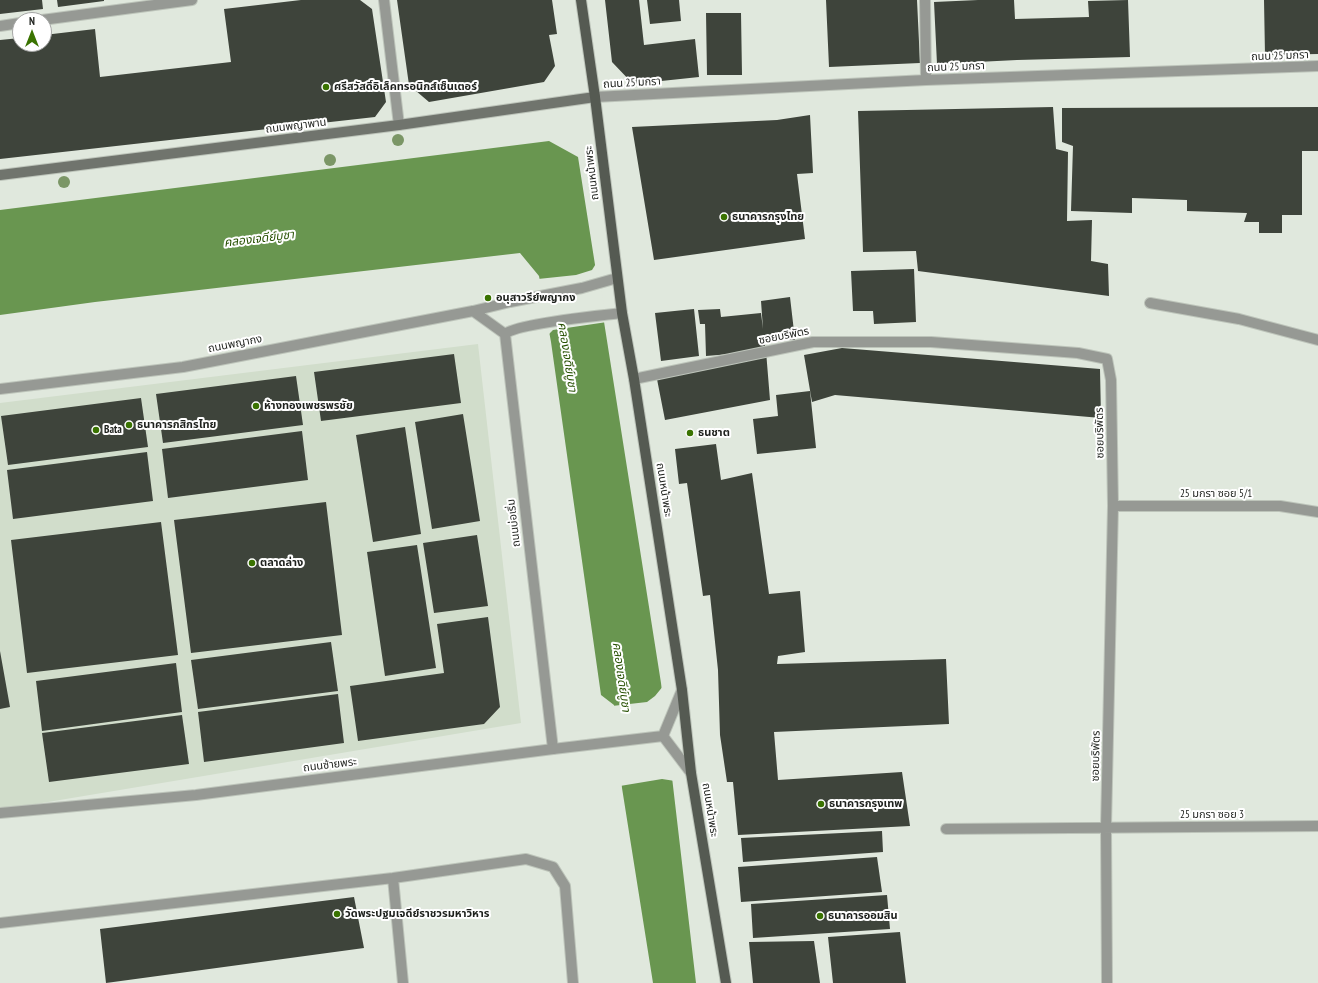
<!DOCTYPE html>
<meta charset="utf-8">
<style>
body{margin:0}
#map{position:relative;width:1318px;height:983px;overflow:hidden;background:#e0e8dd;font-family:"PT Sans Narrow",sans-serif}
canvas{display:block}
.north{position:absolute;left:12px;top:12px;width:40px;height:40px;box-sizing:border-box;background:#fff;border:1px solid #a5a6a5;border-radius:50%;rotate:0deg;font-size:11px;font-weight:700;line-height:16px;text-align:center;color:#1e211d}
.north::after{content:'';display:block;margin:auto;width:14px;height:18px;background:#3a7301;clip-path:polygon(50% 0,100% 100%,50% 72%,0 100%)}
</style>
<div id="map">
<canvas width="1318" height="983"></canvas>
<div class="north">N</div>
</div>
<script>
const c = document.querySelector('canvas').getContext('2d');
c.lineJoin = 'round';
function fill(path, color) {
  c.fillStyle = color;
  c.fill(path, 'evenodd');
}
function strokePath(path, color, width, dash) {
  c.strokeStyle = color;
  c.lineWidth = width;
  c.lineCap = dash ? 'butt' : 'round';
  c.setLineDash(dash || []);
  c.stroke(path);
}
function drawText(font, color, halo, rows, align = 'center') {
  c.font = font + ' "PT Sans Narrow","Noto Sans Thai",sans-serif';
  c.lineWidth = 4;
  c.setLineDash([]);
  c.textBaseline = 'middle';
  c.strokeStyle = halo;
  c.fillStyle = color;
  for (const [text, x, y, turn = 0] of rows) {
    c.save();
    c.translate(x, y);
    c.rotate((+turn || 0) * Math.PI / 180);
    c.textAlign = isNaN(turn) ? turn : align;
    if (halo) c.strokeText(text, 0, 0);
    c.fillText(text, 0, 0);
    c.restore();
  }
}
const built = new Path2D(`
 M478,344L521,723L0,810V403Z`);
const water = new Path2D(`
 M549,141L578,157L661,683L696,983H653L622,788L614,705L601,695L551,342L539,276L520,253L95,302L0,315V210Z`);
const pier = new Path2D(`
 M597,262L607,322L553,330L547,336L538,279L576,275L592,270Z
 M664,685L675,781L662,779L620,786L612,706L647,702L655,696Z`);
const building = new Path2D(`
 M0,0H42L43,9L0,14Z
 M57,0H104V1L58,7Z
 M301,0H360L372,9L386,102L375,117L0,159V40L20,38V44H44V35L95,29L100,77L231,62L224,9Z
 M397,0H552L557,34L549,35L555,66L544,82L429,102L409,85Z
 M605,0H639L644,45L695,39L699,77L633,84L612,62Z
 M647,0H679L681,21L650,24Z
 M826,0H917L920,63L829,67Z
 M978,0H1014L1015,19L1089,17L1088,1L1128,0L1130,57L1017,60L937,64L934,2Z
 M1264,0H1318V54L1265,55Z
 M706,13H741L742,75H707Z
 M1053,107L1056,149L1068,152L1067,221L1092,220L1091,261L1108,264L1109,296L918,271L916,251L863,252L858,111Z
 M1318,107V151H1302V215H1282V233H1259V222H1244L1247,213L1187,211V200L1132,198V213L1071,211L1073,146L1062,142V108Z
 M810,115L813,173L797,174L805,239L654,260L632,127L777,120Z
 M914,269L916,322L874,324L873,311H853L851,271Z
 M790,297L795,340H764L766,351L770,400L665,420L656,374L766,351L706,356L705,324H700L698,310L720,309L721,317L761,313L763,329L761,301Z
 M694,309L699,356L661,361L655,313Z
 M842,348L1100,369L1101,418L835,395L812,402L804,355Z
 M454,354L461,403L321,421L314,372Z
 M296,376L303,425L163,443L156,394Z
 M810,391L816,448L757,454L753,419L778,416L776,395Z
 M141,398L148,447L8,465L1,416Z
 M463,414L480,521L432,529L415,422Z
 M405,427L421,534L373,542L356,435Z
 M302,431L308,480L168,498L162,449Z
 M716,444L721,480L752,473L769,594L800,591L805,652L778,656L777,664L946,659L949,724L774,732L778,780L902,772L910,826L738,835L733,782H727L720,735L718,670L710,595L703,596L687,483L679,484L675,449Z
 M147,452L153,501L13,519L7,470Z
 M326,502L342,635L191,653L174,520Z
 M161,522L178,655L27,673L11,540Z
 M477,535L488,606L434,613L423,543Z
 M417,545L436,668L385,676L367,552Z
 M488,617L500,707L484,724L358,741L350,686L444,673L437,624Z
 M331,642L338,691L198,709L191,660Z
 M0,651L10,707L0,709Z
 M176,663L182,712L42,731L36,681Z
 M338,694L344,743L204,762L198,712Z
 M182,715L189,764L49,782L42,733Z
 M882,831L883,852L743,862L741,838Z
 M877,857L882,892L741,902L738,867Z
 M887,895L890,929L753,938L751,904Z
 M354,897L364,948L106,983L100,929Z
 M900,932L906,983H833L828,937Z
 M814,941L820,983H753L749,942Z`);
const service = new Path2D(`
 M393,878L403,983
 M0,923L393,878L526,859L553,867L565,886L573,983`);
const minor = new Path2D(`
 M384,0L399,125
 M925,0L926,80
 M42,20L192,0
 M0,26L20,23
 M595,97L926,80L1318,66
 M1150,303L1239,319L1318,340
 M473,311L505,334L553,749
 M505,334C515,324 603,315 622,313
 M634,379L813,342H931L1078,353L1107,359L1111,380L1113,506L1106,827L1107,983
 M0,389L183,367L473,311L510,302L582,288L617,278
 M1113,506H1280L1318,512
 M946,829L1318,826`);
const tertiary = new Path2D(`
 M663,736L682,690
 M663,736L691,773
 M0,813L196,795L553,749L663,736`);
const secondary = new Path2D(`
 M0,175L399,125L595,97`);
const primary = new Path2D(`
 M581,0L595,97L622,313L634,379L682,690L691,773L726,983`);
const trees = [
 [398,140],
 [330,160],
 [64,182]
];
const markers = [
 [326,87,4,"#3a7301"],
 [724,217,4,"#3a7301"],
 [488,298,4,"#3a7301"],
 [256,406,4,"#3a7301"],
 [129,425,4,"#3a7301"],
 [96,430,4,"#3a7301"],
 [690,433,4,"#3a7301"],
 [252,563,4,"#3a7301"],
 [821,804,4,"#3a7301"],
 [337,914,4,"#3a7301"],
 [820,916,4,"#3a7301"]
];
const streetNames = [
 ["ถนน 25 มกรา",1280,56,-2],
 ["ถนน 25 มกรา",956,67,-2],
 ["ถนน 25 มกรา",632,83,-3],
 ["ถนนพญาพาน",296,126,-7],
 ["ถนนหน้าพระ",592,173,-97],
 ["ซอยบริพัตร",784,336,-11],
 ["ถนนพญากง",235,344,-11],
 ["ซอยบริพัตร",1100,433,-91],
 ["ถนนหน้าพระ",664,490,81],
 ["25 มกรา ซอย 5/1",1216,494],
 ["ถนนบ่อเริ่ม",514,523,-97],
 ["ซอยบริพัตร",1096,756,-89],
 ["ถนนซ้ายพระ",330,765,-7],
 ["ถนนหน้าพระ",710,810,81],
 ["25 มกรา ซอย 3",1212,815]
];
const poiNames = [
 ["ศรีสวัสดิ์อิเล็คทรอนิกส์เซ็นเตอร์",334,87],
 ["ธนาคารกรุงไทย",732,217],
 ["อนุสาวรีย์พญากง",496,298],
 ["ห้างทองเพชรพรชัย",264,406],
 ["ธนาคารกสิกรไทย",137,425],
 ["Bata",104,430],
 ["ธนชาต",698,433],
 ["ตลาดล่าง",260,563],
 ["ธนาคารกรุงเทพ",829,804],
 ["วัดพระปฐมเจดีย์ราชวรมหาวิหาร",345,914],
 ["ธนาคารออมสิน",828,916]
];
const waterNames = [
 ["คลองเจดีย์บูชา",259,239,-7],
 ["คลองเจดีย์บูชา",567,357,81],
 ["คลองเจดีย์บูชา",621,677,82]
];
fill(built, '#d1ddcb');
fill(water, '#699650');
fill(pier, '#e0e8dd');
fill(building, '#3e443b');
strokePath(service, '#bdc4ba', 12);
strokePath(minor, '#bdc4ba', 12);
strokePath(tertiary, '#bdc4ba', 12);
strokePath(secondary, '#bdc4ba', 12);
strokePath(primary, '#bdc4ba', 12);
strokePath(service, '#969994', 10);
strokePath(minor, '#969994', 10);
strokePath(tertiary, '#969994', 10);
strokePath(secondary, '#70746d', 10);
strokePath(primary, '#555a52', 10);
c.fillStyle = '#7b9666';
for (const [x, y] of trees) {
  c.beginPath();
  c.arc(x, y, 6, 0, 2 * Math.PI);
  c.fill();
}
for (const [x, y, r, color] of markers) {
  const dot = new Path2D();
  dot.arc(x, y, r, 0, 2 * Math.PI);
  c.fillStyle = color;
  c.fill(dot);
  strokePath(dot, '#fff', 1.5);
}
drawText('11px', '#1e211d', '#fff', streetNames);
drawText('bold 11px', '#1e211d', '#fff', poiNames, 'left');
drawText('italic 12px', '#265000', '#fff', waterNames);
</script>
